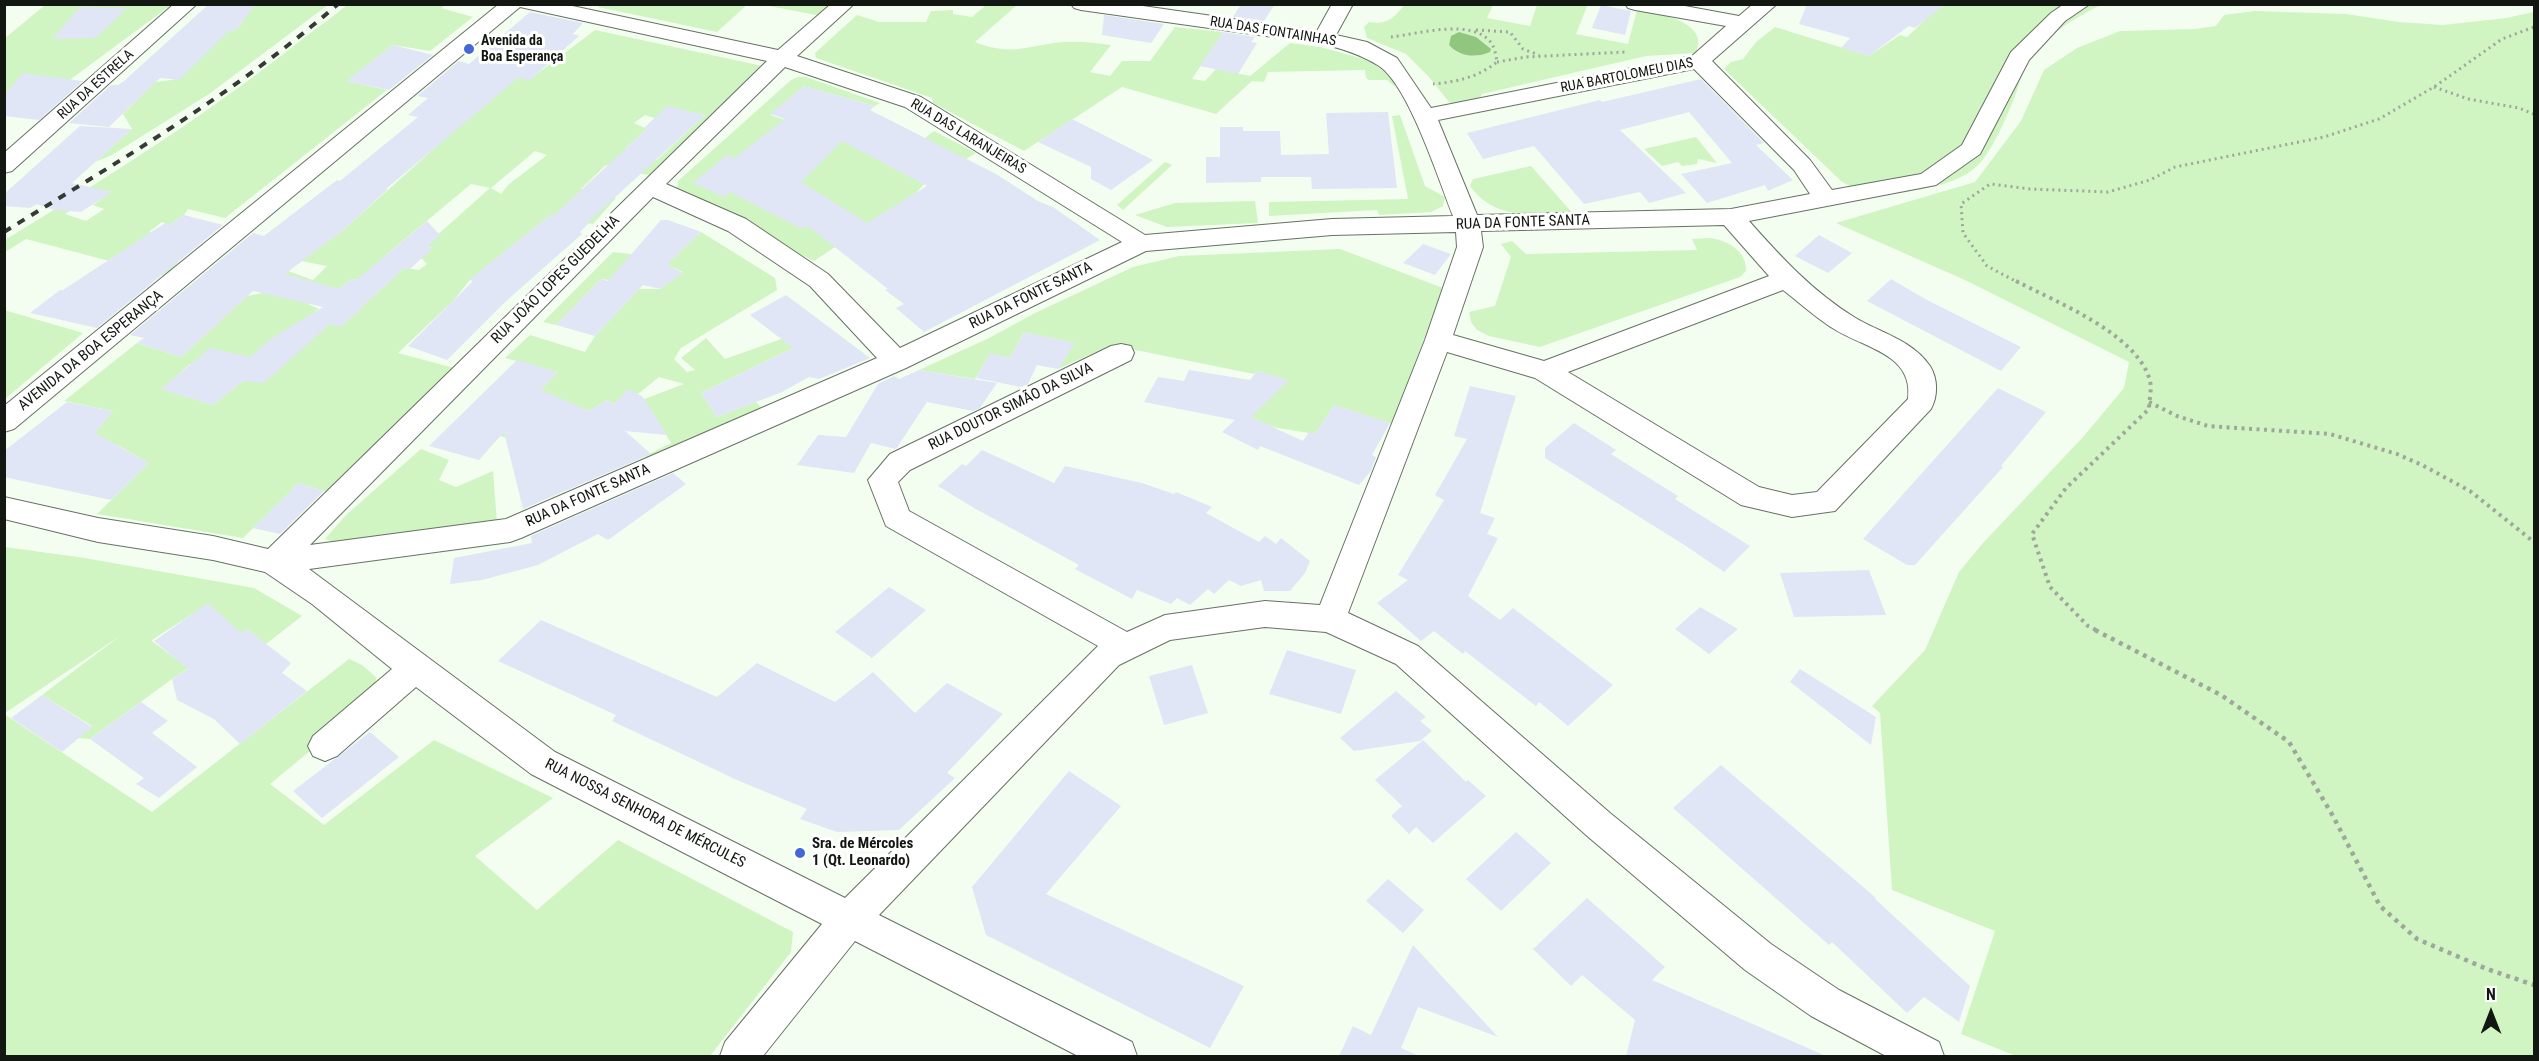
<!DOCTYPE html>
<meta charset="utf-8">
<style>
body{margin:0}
#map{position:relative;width:2539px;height:1061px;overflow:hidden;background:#f3fef0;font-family:"Roboto Condensed",sans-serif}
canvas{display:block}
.frame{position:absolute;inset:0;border:6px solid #131712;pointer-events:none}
.north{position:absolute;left:2461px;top:983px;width:60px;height:60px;-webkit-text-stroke:4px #fff;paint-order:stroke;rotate:0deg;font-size:16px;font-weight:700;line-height:24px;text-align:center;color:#131712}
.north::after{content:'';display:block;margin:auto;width:21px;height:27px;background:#131712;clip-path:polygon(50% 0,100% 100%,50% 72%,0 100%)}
</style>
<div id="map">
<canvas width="2539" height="1061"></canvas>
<div class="frame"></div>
<div class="north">N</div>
</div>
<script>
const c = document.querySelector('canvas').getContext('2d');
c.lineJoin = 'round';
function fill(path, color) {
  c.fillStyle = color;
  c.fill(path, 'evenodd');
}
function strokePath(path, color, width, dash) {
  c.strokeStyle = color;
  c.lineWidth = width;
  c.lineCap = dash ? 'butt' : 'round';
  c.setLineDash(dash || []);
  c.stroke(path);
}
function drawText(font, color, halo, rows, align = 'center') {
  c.font = font + ' "Roboto Condensed",sans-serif';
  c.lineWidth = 6;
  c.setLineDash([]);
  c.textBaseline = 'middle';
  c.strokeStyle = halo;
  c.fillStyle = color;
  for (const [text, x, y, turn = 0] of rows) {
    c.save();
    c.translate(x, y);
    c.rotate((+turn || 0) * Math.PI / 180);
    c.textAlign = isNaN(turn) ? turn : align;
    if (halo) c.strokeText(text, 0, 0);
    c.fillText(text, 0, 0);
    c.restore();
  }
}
const green = new Path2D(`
 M1588,4L1576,34L1628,44L1637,10C1659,14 1710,21 1696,53L1646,56L1482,94L1477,103L1457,105L1449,102L1429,77L1406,54L1367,38L1364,27L1369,22C1387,25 1394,18 1404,5H1493L1487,18L1530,26L1537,5Z
 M45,5H171L71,79L5,95V38Z
 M242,5H328L209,94L112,155L95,162L132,129L123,114L155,82L179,79L213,32L236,30L243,21Z
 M347,5H446L441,8L473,17L430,51L393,45L347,81L387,90L225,218L188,209L184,215L169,225L162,222L149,232L192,246L166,276L26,239L5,252V240C106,178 207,115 300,41C316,28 332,18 347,5ZM102,190L111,192L93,205L104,209L86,221L65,214Z
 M600,5V4L747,5L717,32L598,7Z
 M764,5H835L821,16Z
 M986,5H1017L975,42C1013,57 1027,45 1064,42C1080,41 1095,43 1111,45L1090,72L1110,76L1122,61H1150L1175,27L1223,32L1192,79L1205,81L1216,69L1250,76L1290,43L1320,47L1371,61L1401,86H1394L1387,80H1369L1366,78L1365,70L1268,72L1264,82L1252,81L1216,114L1122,87L1024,151L933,103L932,98L816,58L815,53L857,15L879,22H926L931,11L953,10V14L972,17Z
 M1941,5H2101C2076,17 2045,36 2029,60C2022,72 2019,86 2014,99C2006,118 1991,154 1976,167C1959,182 1933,187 1912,191C1886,196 1863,195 1841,181L1724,69L1731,62L1743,59L1756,42L1775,27L1869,56L1900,35L1907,37Z
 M2255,11L2346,14L2399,22L2443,25L2506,18L2534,12V1056H2016L1961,1034L1995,931L1892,890L1880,713L1872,706L1925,650L1959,572L1983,543L2083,437L2124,388L2129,362L1967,281L1836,223L1975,182L2021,121L2044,70L2077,48L2120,31L2195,29L2216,26L2224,15Z
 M595,30L772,68L656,175C640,175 622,170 606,165L581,189L616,198L593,224L550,215L470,280L453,301L398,353L458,369L333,494L299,483L243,538L97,514L149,463L119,446L92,436L113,411L64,401L137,343L181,357L247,296L262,293L288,271L313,280L327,266L301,261L342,231L446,138L526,40L529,80ZM674,108L705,115L657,160L625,149L647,129L634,123L645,115L660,120ZM535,151L547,155L508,185L501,194L491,188ZM471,184L490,188L425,246L432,248L421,258L427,264L419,270L404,268L341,326L304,319L319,309L308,304L329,287L339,289L351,279L363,281L387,254ZM250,357L243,381L213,405L162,389L190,364L209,369Z
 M798,77H806L880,103L875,106L804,86L770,115L813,129L925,138L934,131L976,153L925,183L916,193L814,261L677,192L678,181L791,80Z
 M1400,115L1425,186L1445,197L1443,206L1431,212L1379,215L1377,210L1269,216V202L1408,199L1392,116Z
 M1696,137L1717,163L1698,159L1697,164L1682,166L1678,162L1662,166L1644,149Z
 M1165,162L1172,165L1123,210L1117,205Z
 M1531,166L1575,216C1539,216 1493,220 1470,186L1473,179Z
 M1255,201L1258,223L1167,227L1135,215L1175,203Z
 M701,232L775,278L777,290L681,348L674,359L687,372L695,370L681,358L706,338L725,359L787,337L795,347L701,393L717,417L756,402L766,412L653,463L645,456L671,443L651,410L635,417L634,403L684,384L659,377L638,394L628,390L614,404L607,400L589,411L581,408L523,443L500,436L557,372L505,358L530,335L585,352L595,336L639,289H660L683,272L666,264L640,285L601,279L556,325L543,322L613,252L672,259Z
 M1710,238C1727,240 1747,251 1746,271L1740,277L1540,347L1489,336L1477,330L1471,322L1469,312L1495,306L1511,257L1501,244L1512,241L1526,254L1697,250L1692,239Z
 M1340,249L1443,288L1392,424L1334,405L1315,434L1272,427L1242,413L1288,380L1257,371L1254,374L1111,345L1058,369L1074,343L1024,332L1010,358L990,354L975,379L919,370L989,338L1035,313L1133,267L1179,256Z
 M4,310L83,333L5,399H4Z
 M421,449L449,460L439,480L456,487L493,471L497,523L338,544L325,539L346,515Z
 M5,547L85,558L254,588L302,616L266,644L247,629L172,679L90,739L78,738L92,726L42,695L120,636L5,713ZM208,604L176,659L152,641V640Z
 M349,659L362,665L376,677L377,696L270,784L324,825L434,740L553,798L475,856L537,910L618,840L793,932L791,952L710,1056H5L4,714L152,812Z`);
const water = new Path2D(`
 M1459,32L1476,37L1491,49L1490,52C1476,58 1460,57 1449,45L1451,36Z`);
const building = new Path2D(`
 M209,4H256L236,30L229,31L179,80L160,78L109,127L69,123L111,85H118L124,81Z
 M1241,4H1275L1264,21L1233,17Z
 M1807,4H1946L1915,28L1909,26L1869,56L1841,48L1850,38L1799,24Z
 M1601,5L1631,11L1625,35L1592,28Z
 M80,7L127,8L96,38L52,39Z
 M530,12L583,23L573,34L579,36L530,80L518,78L386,189H388L342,231L285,274L339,289L351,279L356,280L427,221L440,235L427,247L433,248L410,269L404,268L360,309L358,315L354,314L341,327L330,324L264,383L243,381L213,405L161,389L210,348L250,357L272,338L323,307L253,291L181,357L137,343L144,338L130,335L253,233L264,236L337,180L340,181L418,117L408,115L428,98L417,96L459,61L469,64Z
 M1104,15L1164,24L1151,43L1102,35Z
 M1223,32L1255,37L1251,42L1257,43L1238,74L1200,66Z
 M393,45L433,55L389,90L346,81Z
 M23,73L83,81L39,120L4,116V95Z
 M1701,79L1764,143L1756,145L1793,180L1768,191L1765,185L1707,203L1681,174L1732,163L1689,112L1620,130L1686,193L1649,203L1640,192L1584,204L1534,146L1483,159L1467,133L1600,100L1602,102Z
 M804,86L875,106L870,110L996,174L1038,201L1053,207L1100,240L924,332L896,308L904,304L885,290L888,289L808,226L802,229L730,192L724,197L693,183L727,155L735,158L785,119L770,114ZM842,141L927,186L867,223L801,182Z
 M667,106L705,115L587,223H589L580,232L582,234L504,303L447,360L408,346L473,281L469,280L550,215H554L647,129L644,128Z
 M1388,112L1397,188L1312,189L1311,177H1261V182L1206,183V157H1220V127H1243V131H1280L1281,155L1329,154L1326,113Z
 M1072,119L1153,160L1111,190L1091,179V167L1038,142Z
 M80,126L132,129L72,183L112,192L81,212L54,210L37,204L30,208L4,206V194Z
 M184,215L223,225L97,328L30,313L60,290H63L165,223L169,225Z
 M661,220H668L701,232L667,264L683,273L660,289L643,285L595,336L556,325L601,279L608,281Z
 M1819,235L1852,253L1828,273L1795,256Z
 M1423,244L1451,254L1435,275L1403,263Z
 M1891,279L1927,300L2021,347L2001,371L1867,301Z
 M786,295L870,358L819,379L809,377L782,392L717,417L701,393L793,348L750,315Z
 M1024,332L1075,343L1058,369L1037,365L1028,384L1021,387L976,378L990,353L1010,358Z
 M517,360L557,372L541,390L589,411L607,400L614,404L628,389L642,396L667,435L625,431L651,454L523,509L504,432L479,460L429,446Z
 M919,370L997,383L980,408L973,411L927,402L896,449L871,443L854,473L797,465L818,435L846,437L878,384L894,376L899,379Z
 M1189,370L1250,380L1257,371L1289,380L1251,417L1303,441L1309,432L1315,434L1334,405L1390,423L1372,455L1376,457L1371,471L1359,485L1260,446L1258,450L1222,432L1235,420L1144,402L1158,377L1184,381Z
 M1470,386L1516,396L1480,513L1495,518L1487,534L1498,538L1468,596L1500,620L1513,608L1613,685L1568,726L1539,702L1536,706L1465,651L1463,654L1434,631L1421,641L1377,603L1408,580L1398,575L1444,500L1435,495L1467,439L1454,436Z
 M1998,388L2046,412L2001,466L2003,467L1915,565H1907L1863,539Z
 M67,402L113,411L95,433L149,463L111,500L4,477V451Z
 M1574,423L1616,450L1611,454L1678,496L1675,499L1750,546L1724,572L1686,546L1545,458V448Z
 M982,450L1054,483L1065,466L1142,483L1174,494L1176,492L1212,507L1206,513L1259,542L1265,536L1276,544L1281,538L1310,561L1305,573L1290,591H1264L1261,580L1241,586L1229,580L1214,594L1208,589L1190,605L1177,598L1171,604L1137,590L1132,599L1075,569L1079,565L974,508L938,486L962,464L966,466Z
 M673,473L686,484L608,540L598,534L538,565L482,580L450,584L454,558L532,543L531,536Z
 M299,483L324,491L280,534L253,528Z
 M1869,570L1886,615L1794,617L1780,573Z
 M889,587L926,610L872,658L835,632Z
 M208,603L241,633L247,629L291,663L282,673L307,691L240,744L214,719L177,700L172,679L188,669L154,641Z
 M1700,607L1738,629L1709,654L1675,629Z
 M541,620L717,697L757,663L835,702L873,672L915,713L947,683L1003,714L947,773L955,778L899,830L837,832L800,819L807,809L737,780L612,721L616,715L498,661Z
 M1287,650L1356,670L1341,714L1269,694Z
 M1192,665L1208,713L1164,725L1149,676Z
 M1800,669L1876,717L1871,745L1790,682Z
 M1396,691L1426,717L1420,721L1432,731L1420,741L1354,751L1340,738Z
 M42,695L92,727L62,752L11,718Z
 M141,702L168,721L152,733L197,767L159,798L136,784L144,778L90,739Z
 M370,732L399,757L322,818L293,791Z
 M1423,740L1466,782L1468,780L1486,796L1433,843L1416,827L1409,834L1391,816L1402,806L1375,780Z
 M1721,765L1876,898L1875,899L1970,986L1959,1022L1924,997L1907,1013L1832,942L1829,945L1673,808Z
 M1069,771L1121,806L1046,894L1244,986L1210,1048L986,935L972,887Z
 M1516,832L1551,863L1501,911L1466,879Z
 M1388,879L1424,910L1403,933L1366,901Z
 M1587,898L1665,967L1652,980L1826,1056H1626L1635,1020L1582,975L1571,986L1533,949Z
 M1413,945L1498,1037L1418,1007L1401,1048L1419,1056H1339L1353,1026L1371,1035Z`);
const pathFar2 = new Path2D(`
 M1476,30L1510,32L1523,49L1539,55
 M1391,37C1418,34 1474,17 1492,44C1495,49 1496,56 1497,62C1478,77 1457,82 1433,84
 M1497,62L1526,57L1625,52
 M2434,87L2468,99L2519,108L2534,114
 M2019,283L1987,266L1963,233L1961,204L1990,184L2030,189L2108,192L2150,180L2175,167L2324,137L2379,119L2434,87L2502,39L2534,27`);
const pathFar1 = new Path2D(`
 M2016,281C2056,302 2138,334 2150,381C2152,389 2149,401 2149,409L2066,488L2032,534L2050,587L2088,626L2098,631
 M2149,402L2177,416L2208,426L2330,434L2397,454L2422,465L2470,491L2534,542`);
const path = new Path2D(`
 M2095,630L2221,695L2289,742L2333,816L2380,906L2417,939L2487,969L2534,985`);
const minor = new Path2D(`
 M174,4H197L12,171L4,173V153Z
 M499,4H563L778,50L831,4H854L797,56L921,97L1145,235L1332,219L1453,216C1439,181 1409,86 1379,66C1362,55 1343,49 1323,44L1081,10L1074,8L1071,4H1129L1317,31L1332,4H1353L1336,35L1367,42L1397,58L1431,108L1692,56L1726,26L1635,10L1628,8L1625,4H1674L1739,16L1753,4H1777L1712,61L1810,160L1832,190L1921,174L1962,145L2011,52L2051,13L2064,4H2090L2065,21L2029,60L1980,154L1936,185L1749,221C1781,257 1812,291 1854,317C1880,333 1911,339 1930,366C1938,379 1938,396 1931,409L1835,511L1792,517L1741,505L1535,378L1447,352L1348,613L1418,646L1610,813L1771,944L1839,990L1939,1042L1944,1056H1886L1811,1016L1745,970L1586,835L1396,664L1326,632L1265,627L1170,640L1119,665L879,915L1132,1042L1137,1056H1078L855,941L763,1056H720L725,1042L822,924L531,774L416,687L337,756L325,761L313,756L308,746L313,736L392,669L312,604L265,572L213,560L98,542L4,519V497L98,518L213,536L268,549L767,61L520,7L14,429L4,432V406ZM785,67L905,107L1122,242L900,348L828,274L746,219L666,184ZM1694,69L1794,170L1810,194L1731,209L1477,215L1438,120ZM653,197L728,231L810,286L877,358L506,519L310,545ZM1724,225L1769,276L1544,361L1453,335L1483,247L1481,231ZM1456,232L1457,247L1425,340L1320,605L1265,601L1165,615L1127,632L909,511L898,482L910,470L1131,360L1134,353L1131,346L1121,344L1111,346L890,454L868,480L886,526L1098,646L845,898L555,752L309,569L510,542L521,538L906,368L1146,251L1332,235ZM1783,290C1800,303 1816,318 1834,329C1864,348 1914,354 1908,399L1817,492L1792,495L1759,487L1568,372Z`);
const rail = new Path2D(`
 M4,232C119,161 236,93 338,4`);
const markers = [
 [469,49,6,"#4466d8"],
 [800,853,6,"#4466d8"]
];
const farStreetnames = [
 ["RUA DAS FONTAINHAS",1273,32,9],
 ["RUA BARTOLOMEU DIAS",1627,76,-11],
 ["RUA DA ESTRELA",96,85,-42],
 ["RUA DAS LARANJEIRAS",968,137,31]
];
const farPoinames = [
 ["Avenida da",481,41],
 ["Boa Esperança",481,57]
];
const streetNames = [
 ["RUA DA FONTE SANTA",1523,223,-2],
 ["RUA JOÃO LOPES GUEDELHA",556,280,-45],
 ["RUA DA FONTE SANTA",1031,296,-26],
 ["AVENIDA DA BOA ESPERANÇA",91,351,-39],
 ["RUA DOUTOR SIMÃO DA SILVA",1011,407,-26],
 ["RUA DA FONTE SANTA",588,496,-24],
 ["RUA NOSSA SENHORA DE MÉRCULES",645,814,27]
];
const poiNames = [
 ["Sra. de Mércoles",812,844],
 ["1 (Qt. Leonardo)",812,861]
];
fill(green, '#d0f5c3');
fill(water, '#90c67d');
fill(building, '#e0e6f5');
strokePath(minor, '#687165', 2);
strokePath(pathFar2, '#9fa79d', 3, [2, 4]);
strokePath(pathFar1, '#9fa79d', 4, [3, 4.5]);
strokePath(path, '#9fa79d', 4.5, [4, 5]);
fill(minor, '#fff');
strokePath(rail, '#353a34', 4, [8, 8]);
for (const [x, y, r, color] of markers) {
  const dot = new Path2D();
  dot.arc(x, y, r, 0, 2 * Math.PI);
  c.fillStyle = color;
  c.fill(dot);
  strokePath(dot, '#fff', 2);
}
drawText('14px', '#131712', '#fff', farStreetnames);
drawText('bold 14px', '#131712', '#fff', farPoinames, 'left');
drawText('15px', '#131712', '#fff', streetNames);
drawText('bold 15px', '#131712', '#fff', poiNames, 'left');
</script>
